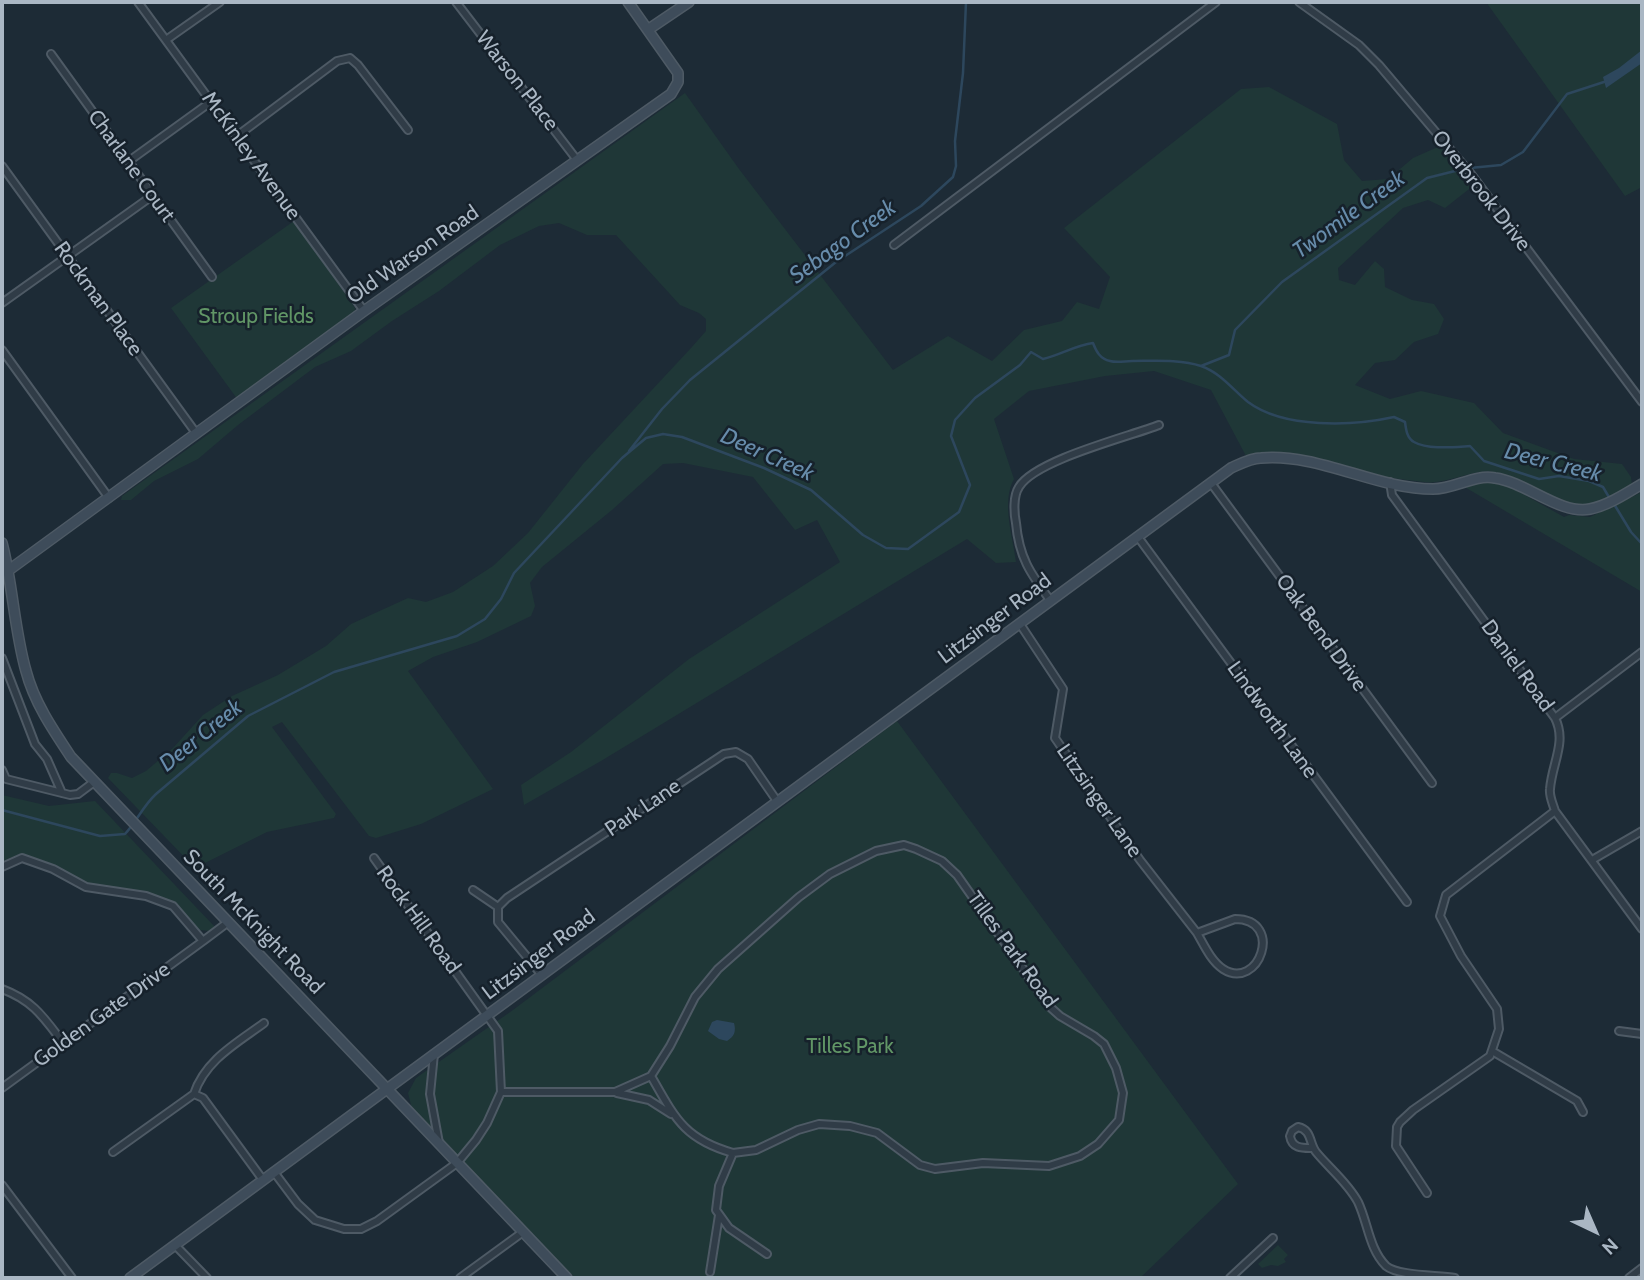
<!DOCTYPE html>
<style>
body{margin:0}
#map{position:relative;width:1644px;height:1280px;overflow:hidden;background:#1d2b36;font-family:Cabin,sans-serif}
canvas{display:block}
.frame{position:absolute;inset:0;border:4px solid #aab7c4;pointer-events:none}
.north{position:absolute;left:1560px;top:1196px;width:70px;height:70px;-webkit-text-stroke:5px #16212b;paint-order:stroke;rotate:136deg;font-size:19px;font-weight:700;line-height:28px;text-align:center;color:#aab7c4}
.north::after{content:'';display:block;margin:auto;width:24px;height:32px;background:#aab7c4;clip-path:polygon(50% 0,100% 100%,50% 72%,0 100%)}
</style>
<div id="map">
<canvas width="1644" height="1280"></canvas>
<div class="frame"></div>
<div class="north">N</div>
</div>
<script>
const c = document.querySelector('canvas').getContext('2d');
c.lineJoin = 'round';
function fill(path, color) {
  c.fillStyle = color;
  c.fill(path, 'evenodd');
}
function strokePath(path, color, width, dash) {
  c.strokeStyle = color;
  c.lineWidth = width;
  c.lineCap = dash ? 'butt' : 'round';
  c.setLineDash(dash || []);
  c.stroke(path);
}
function drawText(font, color, halo, rows, align = 'center') {
  c.font = font + ' Cabin,sans-serif';
  c.lineWidth = 5;
  c.setLineDash([]);
  c.textBaseline = 'middle';
  c.strokeStyle = halo;
  c.fillStyle = color;
  for (const [text, x, y, turn = 0] of rows) {
    c.save();
    c.translate(x, y);
    c.rotate((+turn || 0) * Math.PI / 180);
    c.textAlign = isNaN(turn) ? turn : align;
    if (halo) c.strokeText(text, 0, 0);
    c.fillText(text, 0, 0);
    c.restore();
  }
}
const green = new Path2D(`
 M1486,2H1642V187L1625,196Z
 M1269,87L1337,124L1344,160L1362,181L1388,179L1413,158L1440,146L1473,186L1445,208L1428,200L1403,208L1338,268L1339,280L1355,285L1375,261L1384,269L1385,287L1412,300L1434,304L1444,319L1438,334L1414,342L1395,360L1375,363L1355,385L1390,399L1421,391L1474,403L1503,433L1574,459L1622,464L1631,477L1632,485C1618,491 1603,502 1588,505C1562,509 1521,476 1492,472C1471,469 1448,485 1424,482C1410,480 1396,479 1382,476C1340,467 1288,444 1246,456L1211,390L1154,371L1105,376L1029,391L994,419L1014,479C1001,502 1013,537 1016,562L996,563L967,539L601,761L524,805L521,785L571,752L689,659L840,562L817,520L795,530L753,477L683,463L663,464L612,510L542,567L530,583L535,606L531,616L477,642L433,657L408,671L493,789L421,824L376,838L369,836L282,722L272,727L336,814L334,818L267,832L195,868L108,778L111,773H117L132,778L146,771L173,748L203,715L232,696L278,675L326,646L351,624L408,598L426,602L453,592L493,566L528,533L583,464L691,348L706,331V319L699,313L680,305L616,235H587L559,223L539,226L500,245L439,291L392,321L351,351L315,367L238,425L198,459L154,481L131,500H121L122,496L685,93L739,169L893,370L948,336L992,361L1024,330L1062,321L1077,302L1099,309L1110,277L1064,228L1241,89Z
 M294,221L355,308L354,315L238,400L171,308Z
 M1483,482L1505,484L1564,517L1569,515L1590,517L1642,492V592L1463,486Z
 M897,721L1238,1184L1140,1278H575L531,1232L465,1171L412,1109L408,1093L416,1078L513,1010Z
 M2,795L49,806L95,801L215,927L210,931L200,930L175,905L160,897L92,885L50,864L26,857L17,856L2,863Z
 M1278,1245L1288,1255L1284,1259L1286,1262L1278,1266L1271,1265L1262,1268L1258,1264Z`);
const water = new Path2D(`
 M1642,50V63L1606,88L1603,77L1619,68Z
 M717,1020L734,1023C736,1031 735,1036 727,1041L719,1039L708,1031L712,1022Z`);
const stream = new Path2D(`
 M1470,168L1501,165L1523,152L1567,94L1607,81
 M1201,366L1229,355L1235,330L1282,282L1427,178L1463,169
 M629,451L662,409L690,380L836,262L921,206L953,177L956,166L955,141L963,73L966,2
 M1614,504L1631,532L1642,544
 M2,810L100,836L125,834C137,821 143,806 156,794L248,716L334,672L457,636L485,619L501,599L514,573L622,458L646,438L663,434L682,437L764,468L811,490L863,535L886,548L908,549L959,512L970,485L951,436L955,420L975,398L1020,365L1031,352L1043,359C1060,355 1076,345 1093,343C1096,351 1100,359 1110,361C1117,363 1125,361 1132,361C1153,361 1181,359 1201,366C1221,373 1233,390 1248,402C1284,429 1353,426 1394,417L1405,422C1406,430 1407,438 1414,442C1428,450 1454,447 1470,446L1484,461L1539,479L1559,476L1589,481L1603,487L1610,499`);
const street = new Path2D(`
 M138,2L364,311
 M456,2L577,160
 M1299,2L1359,45L1379,65L1471,174L1642,402
 M166,40L220,2
 M51,54L212,277
 M237,136L337,61L350,58L358,65L408,130
 M129,161L212,101
 M2,166L196,433
 M894,245L1216,2
 M2,303L152,196
 M2,350L109,498
 M1390,482L1392,495L1555,718C1567,742 1552,763 1550,789C1549,796 1553,804 1555,811L1642,929
 M1211,483L1432,783
 M1138,537L1407,902
 M1050,600C1030,573 1019,557 1016,523C1014,513 1013,496 1019,487C1035,460 1128,437 1159,425
 M1020,624L1063,689L1055,738L1140,860L1197,933
 M2,658L35,744L47,759L62,793
 M1555,718L1642,652
 M2,770L6,779L70,795L78,794L94,782
 M1592,860L1642,831
 M2,867L22,858L53,869L86,887L146,896L173,906L203,941L227,923
 M473,890L498,907
 M1235,919C1285,919 1259,992 1223,969C1211,961 1204,945 1197,933Z
 M541,974L498,922V907L507,898L724,754L736,752L748,759L777,801
 M2,989C34,1001 44,1018 64,1044
 M1619,1031L1642,1034
 M1492,1051L1577,1101L1583,1112
 M434,1054L430,1094L439,1143
 M651,1076C675,1118 684,1139 733,1153L719,1186L716,1210L729,1228L767,1254
 M2,1088L203,941
 M501,1092H615L651,1076L670,1046L695,997L718,969L799,897L830,874L876,851L904,845L916,849L942,861L957,875L1050,1007L1060,1016L1094,1036L1104,1044L1116,1068L1123,1093L1119,1120L1098,1144L1080,1156L1049,1166L983,1163L935,1169L920,1165L877,1133L850,1126L819,1124L798,1130L756,1150L733,1153
 M617,1093L649,1100L671,1114
 M194,1094C205,1060 237,1043 264,1023
 M1313,1148C1303,1148 1292,1149 1290,1136L1292,1131L1298,1127C1312,1130 1309,1143 1316,1152C1329,1168 1348,1183 1358,1202C1368,1223 1369,1249 1386,1266C1398,1276 1438,1275 1455,1278
 M113,1152L194,1094L203,1098L263,1180
 M274,1172L298,1204L315,1220L344,1229H361L377,1221L457,1163L476,1140L487,1123L501,1092L498,1031L374,858
 M2,1185L72,1278
 M1427,1193L1396,1146L1397,1127L1400,1122L1413,1110L1490,1056L1499,1029L1497,1009L1461,956L1440,916L1446,895L1555,811
 M175,1245L207,1278
 M710,1272L719,1215
 M460,1278L523,1232
 M1230,1278L1273,1238
 M1629,1278L1642,1268`);
const secondary = new Path2D(`
 M649,29L689,2
 M2,543C13,585 14,629 26,671C34,702 53,730 71,757L567,1278
 M9,570L364,311L671,94L678,82V73L628,2
 M130,1278L1231,468C1240,464 1251,458 1261,458C1320,453 1375,489 1433,489C1455,489 1474,474 1495,478C1526,482 1560,515 1590,509C1607,506 1627,493 1642,484`);
const streetNames = [
 ["Warson Place",517,81,52],
 ["McKinley Avenue",251,156,54],
 ["Charlane Court",131,166,54],
 ["Overbrook Drive",1481,191,52],
 ["Old Warson Road",413,255,-35],
 ["Rockman Place",98,299,54],
 ["Litzsinger Road",995,619,-37],
 ["Oak Bend Drive",1321,633,54],
 ["Daniel Road",1517,666,54],
 ["Lindworth Lane",1272,720,54],
 ["Litzsinger Lane",1099,801,55],
 ["Park Lane",643,808,-34],
 ["Rock Hill Road",418,920,54],
 ["South McKnight Road",253,922,46],
 ["Tilles Park Road",1012,950,54],
 ["Litzsinger Road",539,955,-37],
 ["Golden Gate Drive",102,1015,-36]
];
const parkNames = [
 ["Stroup Fields",256,317],
 ["Tilles Park",850,1047]
];
const waterNames = [
 ["Twomile Creek",1349,215,-36],
 ["Sebago Creek",843,242,-36],
 ["Deer Creek",767,455,24],
 ["Deer Creek",1553,463,14],
 ["Deer Creek",201,736,-39]
];
fill(green, '#1f3737');
fill(water, '#2d475d');
strokePath(stream, '#2d475d', 2.5);
strokePath(street, '#4e5a65', 10);
strokePath(secondary, '#4e5a65', 12);
strokePath(street, '#303c47', 6);
strokePath(secondary, '#3e4c5a', 9);
drawText('21px', '#aab7c4', '#16212b', streetNames);
drawText('21px', '#619666', '#16212b', parkNames);
drawText('italic 23px', '#678cab', '#16212b', waterNames);
</script>
